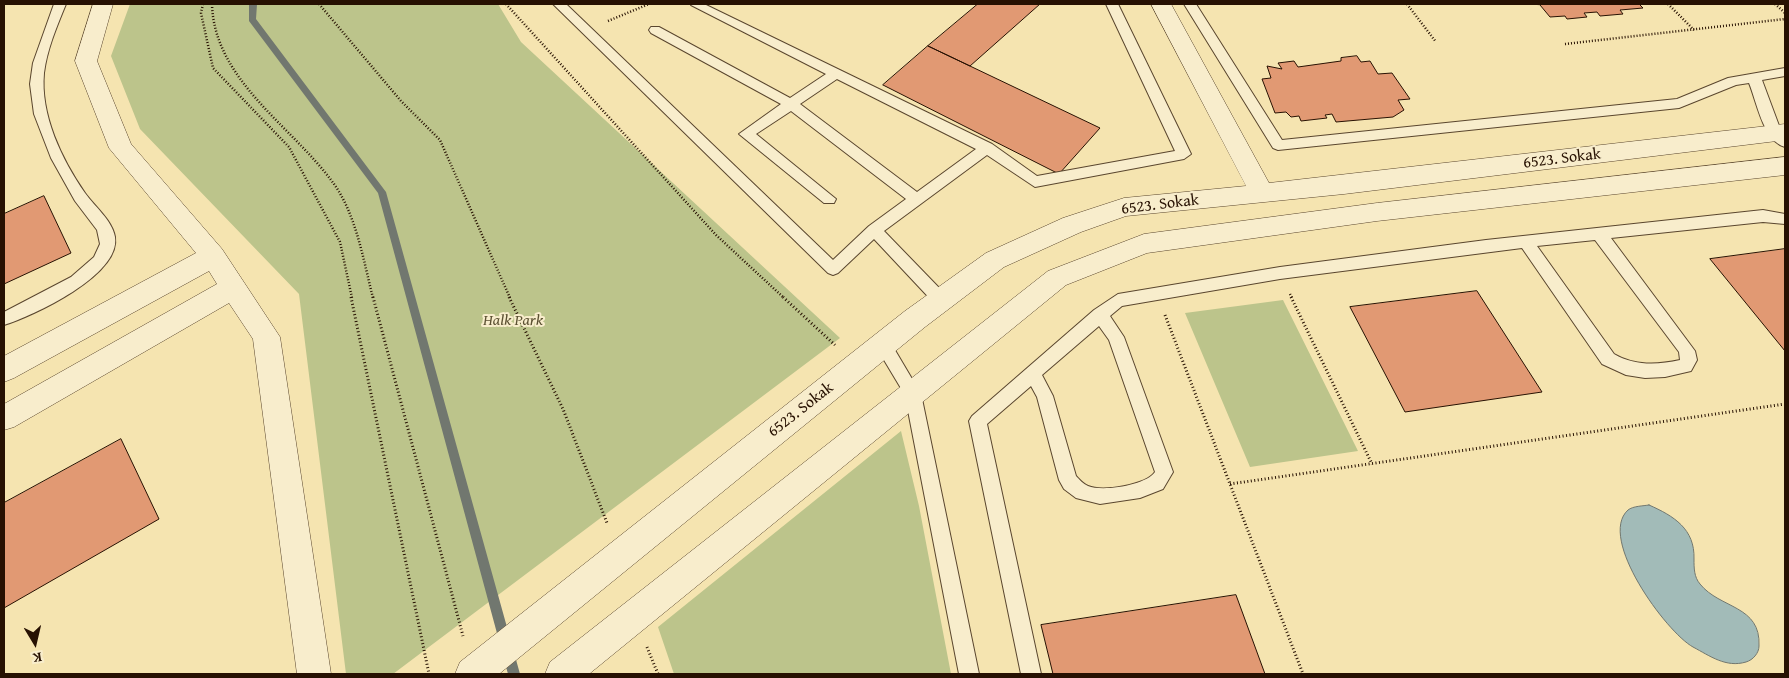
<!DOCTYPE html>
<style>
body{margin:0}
#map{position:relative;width:1789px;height:678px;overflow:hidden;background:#f5e4b0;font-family:"Gentium Book Plus",serif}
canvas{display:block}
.frame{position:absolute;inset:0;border:5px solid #271102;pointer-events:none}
.north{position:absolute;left:10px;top:618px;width:50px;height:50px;-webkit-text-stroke:4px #f8edcc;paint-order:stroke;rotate:171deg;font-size:14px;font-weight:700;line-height:20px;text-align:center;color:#271102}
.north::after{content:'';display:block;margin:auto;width:18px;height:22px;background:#271102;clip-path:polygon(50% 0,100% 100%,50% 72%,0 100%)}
</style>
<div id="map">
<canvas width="1789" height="678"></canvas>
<div class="frame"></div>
<div class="north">K</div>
</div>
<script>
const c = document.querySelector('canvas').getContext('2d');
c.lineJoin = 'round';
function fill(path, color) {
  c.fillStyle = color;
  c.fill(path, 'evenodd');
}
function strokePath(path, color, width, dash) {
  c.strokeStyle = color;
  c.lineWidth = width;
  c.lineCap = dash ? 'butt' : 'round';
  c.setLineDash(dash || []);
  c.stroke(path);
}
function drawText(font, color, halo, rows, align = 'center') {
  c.font = font + ' "Gentium Book Plus",serif';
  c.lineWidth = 4;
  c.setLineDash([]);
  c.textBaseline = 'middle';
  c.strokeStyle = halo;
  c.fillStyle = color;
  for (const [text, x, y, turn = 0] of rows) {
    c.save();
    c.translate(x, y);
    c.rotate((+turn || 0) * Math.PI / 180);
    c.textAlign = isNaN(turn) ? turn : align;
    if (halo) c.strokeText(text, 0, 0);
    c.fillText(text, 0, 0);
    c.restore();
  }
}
const green = new Path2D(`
 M130,4H498L521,42L840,338L393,674H346L299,294L140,129L111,56Z
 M1283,300L1358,451L1250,467L1185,313Z
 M901,431L919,506L951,674H674L658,627Z`);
const water = new Path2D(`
 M1649,505C1674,516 1695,529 1694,559C1694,568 1694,577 1700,584C1720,609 1761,605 1759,646C1759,653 1753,660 1746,662C1726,668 1710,656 1693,647C1666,632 1597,538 1628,510C1633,506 1643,506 1649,505Z`);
const stream = new Path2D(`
 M249,4H257L256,19L386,192L520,674H508L378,193L249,21Z`);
const building = new Path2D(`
 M978,4H1040L970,66L928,46Z
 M1530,4H1639L1643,8L1620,10L1623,14L1600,16L1597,12L1584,13L1587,17L1567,19L1565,16L1550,17L1540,5Z
 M928,46L1100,128L1059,174L883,85Z
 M1357,56L1361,62L1370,61L1378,74L1392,73L1410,99L1398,100L1404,110L1393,117L1336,122L1332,114L1325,115L1327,118L1301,121L1299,116L1291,117L1286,112L1275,113L1262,79L1271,78L1267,66L1282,69L1278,63L1294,61L1298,67L1341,61V58Z
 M44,196L71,253L4,284V214Z
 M1785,249V351L1710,259Z
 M1477,291L1542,392L1405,412L1350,307Z
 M121,439L159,519L4,608V503Z
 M1236,595L1265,674H1053L1041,625Z`);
const pathFar1 = new Path2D(`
 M203,4L201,13L213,68L289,147L340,242L352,298
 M212,4C214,79 290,125 331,180C356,212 363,259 373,298
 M319,4L401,101L440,140L510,298
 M506,4L716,235L784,298
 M1407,4L1436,42
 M1668,4L1694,30
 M1775,4L1785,13
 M608,21L649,4
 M1565,44L1785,19
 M1290,294L1292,298`);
const path = new Path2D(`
 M351,297L429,674
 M373,297L463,636
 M509,297L563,409L607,523
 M783,297L835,345
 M1291,297L1372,464
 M1165,315L1303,674
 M1230,484L1785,404
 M647,647L658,674`);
const service = new Path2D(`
 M54,4H66C57,26 47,49 44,73C40,115 62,160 85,193C95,207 112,220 115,237C121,275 33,316 4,325V312L71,277L94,257L100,244L97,230L75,201L51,158L34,114L30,84L33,63Z
 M553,4H566L833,260L869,226L906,199L791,111L756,134L836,199L834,203H824L739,134L781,104L651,33L649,30L651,27H659L790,98L826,74L691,5L704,4L992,144L1037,176L1175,151L1106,4H1118L1191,154L1184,159L1035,187L987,155L884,231L947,296L949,300L947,304L941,306L935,304L874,239L838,273L833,275L828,273ZM837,79L976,149L917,192L800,104Z
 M1184,4H1196L1282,140L1677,99L1728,78L1785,68V76L1762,80L1781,131L1785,134V147C1763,141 1757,102 1749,83L1736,85L1679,108L1278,150L1273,148Z
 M1763,210L1785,214V224L1763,222L1611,238L1695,351L1697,360L1691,371L1665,377L1645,378L1626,375L1602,364L1522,248L1280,279L1122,306L1110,316L1124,337L1173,472L1163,489L1140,498L1100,504L1076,498L1064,489L1059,480L1037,397L1031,386L987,424L1041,674H1021L969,421L972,416L1094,310L1118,294L1280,267L1486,240ZM1595,240L1679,352L1680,360C1657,365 1635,366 1614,354L1537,246ZM1099,326L1109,340L1155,472C1146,485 1103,492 1088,486C1083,484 1079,479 1076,476L1053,396L1042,375Z
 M883,338L889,340L921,394L979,674H959L905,395L875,345L877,340Z`);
const minor = new Path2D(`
 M93,4H113L97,61L131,144L222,249L280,337L331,674H297L253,339L229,303L14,427L4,430V404L217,284L209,271L14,378L4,382V356L196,253L109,148L75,61Z
 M1151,4H1171L1269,183L1785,124V140L1344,194L1126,216L1081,232L1004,267L925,327L499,674H455L460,662L905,311L986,253L1063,218L1124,198L1246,186Z
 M1785,157V175L1377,221L1147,253L1066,285L589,674H545L550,662L1048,271L1144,234L1377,203Z`);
const streetNames = [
 ["6523. Sokak",1562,159,-7],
 ["6523. Sokak",1160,205,-7],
 ["6523. Sokak",801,410,-38]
];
const parkNames = [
 ["Halk Park",513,321]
];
fill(green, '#bcc48b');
fill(water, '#a2bbb8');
strokePath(water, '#71776f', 1);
fill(stream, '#71776f');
fill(building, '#e19973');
strokePath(building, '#271102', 1);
strokePath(service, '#5a462e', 2);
strokePath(minor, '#5a462e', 1);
strokePath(pathFar1, '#271102', 2.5, [1, 2]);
strokePath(path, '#271102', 3, [1, 2.5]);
fill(service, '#f8edcc');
fill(minor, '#f8edcc');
drawText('16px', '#271102', '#f8edcc', streetNames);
drawText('italic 16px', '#5b5032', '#f8edcc', parkNames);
</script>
